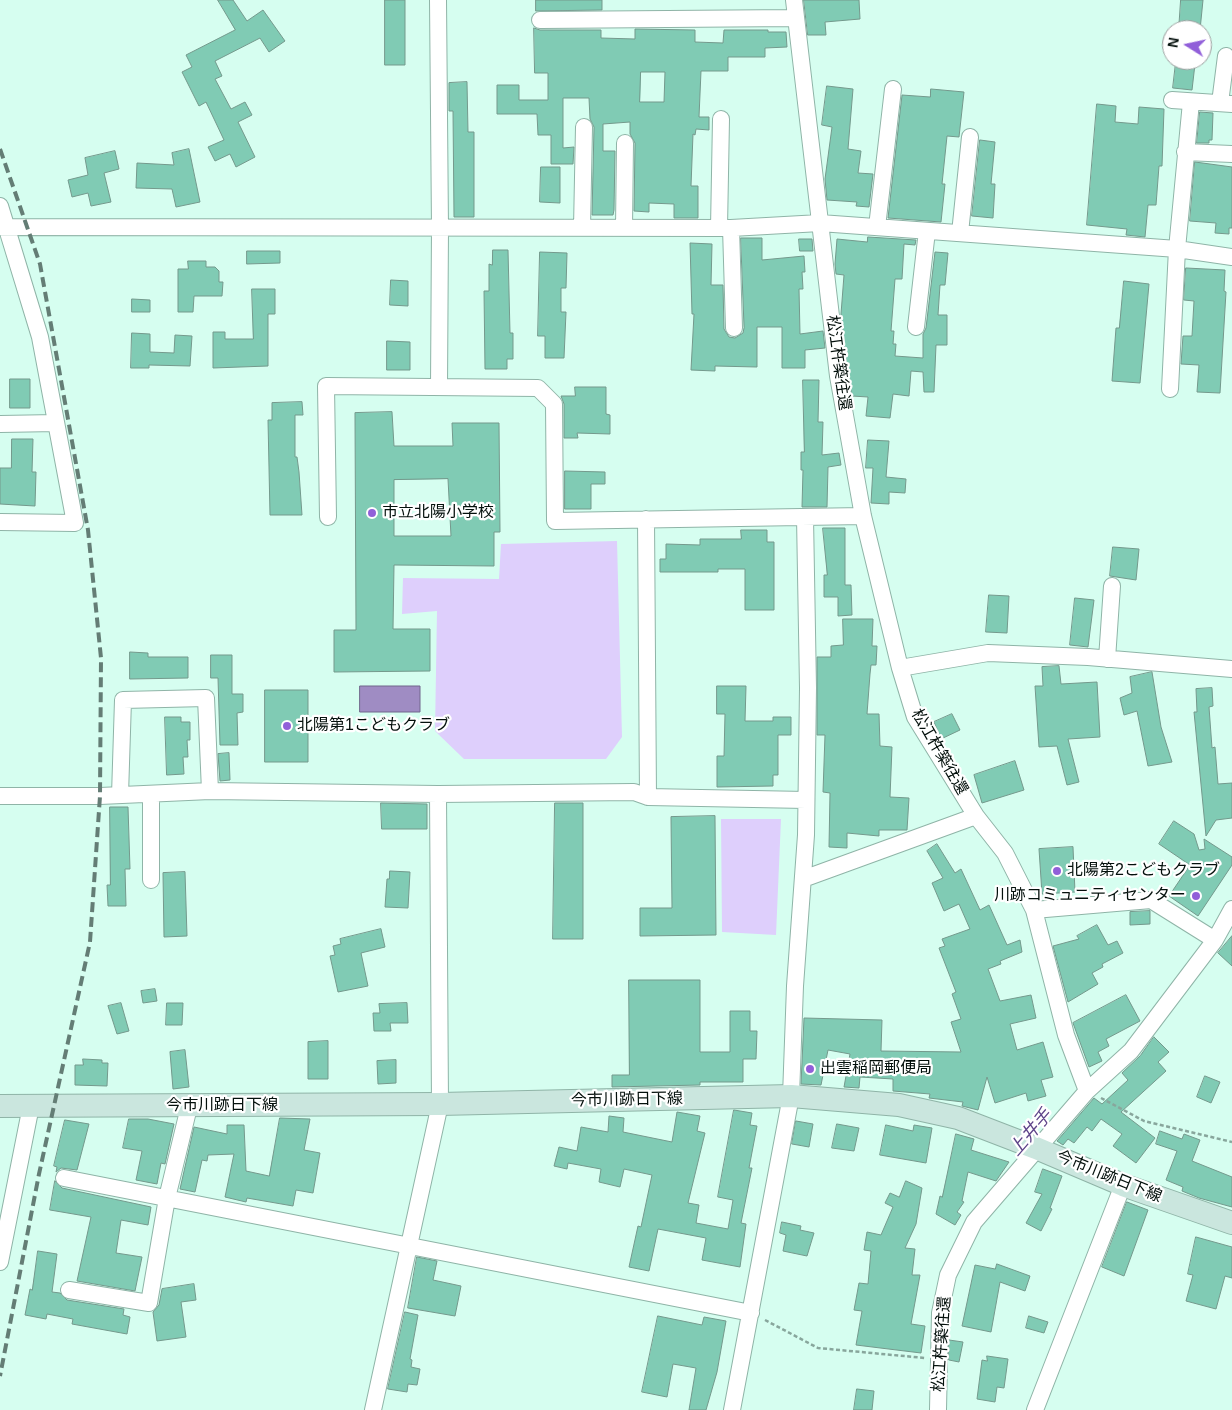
<!DOCTYPE html>
<meta charset="utf-8">
<style>
body{margin:0}
#map{position:relative;width:1232px;height:1410px;overflow:hidden;background:#d6fef0;font-family:Arial,sans-serif}
canvas{display:block}
.north{position:absolute;left:1162px;top:20px;width:50px;height:50px;box-sizing:border-box;background:#fff;border:1px solid #9b9f9e;border-radius:50%;rotate:280deg;font-size:14px;font-weight:700;line-height:20px;text-align:center;color:#04100c}
.north::after{content:'';display:block;margin:auto;width:18px;height:22px;background:#915fd9;clip-path:polygon(50% 0,100% 100%,50% 72%,0 100%)}
</style>
<div id="map">
<canvas width="1232" height="1410"></canvas>
<div class="north">N</div>
</div>
<script>
const c = document.querySelector('canvas').getContext('2d');
c.lineJoin = 'round';
function fill(path, color) {
  c.fillStyle = color;
  c.fill(path, 'evenodd');
}
function strokePath(path, color, width, dash) {
  c.strokeStyle = color;
  c.lineWidth = width;
  c.lineCap = dash ? 'butt' : 'round';
  c.setLineDash(dash || []);
  c.stroke(path);
}
function drawText(font, color, halo, rows, align = 'center') {
  c.font = font + ' Arial,"Noto Sans JP",sans-serif';
  c.lineWidth = 4.5;
  c.setLineDash([]);
  c.textBaseline = 'middle';
  c.strokeStyle = halo;
  c.fillStyle = color;
  for (const [text, x, y, turn = 0] of rows) {
    c.save();
    c.translate(x, y);
    c.rotate((+turn || 0) * Math.PI / 180);
    c.textAlign = isNaN(turn) ? turn : align;
    if (halo) c.strokeText(text, 0, 0);
    c.fillText(text, 0, 0);
    c.restore();
  }
}
const green = new Path2D(`
 M617,541L622,737L606,759H464L435,731L437,611L402,614L403,578L499,579L501,544Z
 M721,819H781L776,935L722,932Z`);
const water = new Path2D(`
 M360,686H420V712H360Z`);
const building = new Path2D(`
 M218,0H233L247,21L263,10L285,41L269,52L260,38L215,61L222,76L215,79L231,109L245,102L252,115L238,122L255,157L236,167L230,154L215,161L208,147L224,140L206,102L199,106L182,72L192,67L186,55L235,30Z
 M385,0H405V65H385Z
 M536,0H602V10L536,11Z
 M804,0H859L860,19L825,22L826,35H808Z
 M1181,0H1203L1200,30H1179Z
 M534,28L540,30H601V38L635,39V29L695,30V42L723,43L724,30H768V32H786L787,47L765,48V57H728V71H701L699,117H709V130L696,129L695,135L693,134L691,186H698V218H674V204L649,203V212L634,211L635,143L630,134V122L603,124V151H615L614,210L613,215H592L594,127L590,119L589,98H563V148L574,147L573,164H551V135H538L537,114H497V85H519V100H548V73H535ZM641,72H665L664,102H640Z
 M1176,62L1195,64L1192,90L1173,88Z
 M467,82L468,132H474V217H454L453,111H449V83Z
 M827,86L853,89L848,149L861,151L858,173L873,174L869,207L856,206L857,202L827,200L825,179L832,127L822,125Z
 M931,89L964,92L959,137L947,136L942,184H945L941,222L888,218L902,95L930,97Z
 M1097,104L1116,106L1115,122L1138,124L1139,107L1164,109L1162,166H1159L1156,205H1148L1145,237L1126,235L1127,229L1087,225Z
 M1200,112L1213,113L1212,140H1209V143H1197Z
 M980,140L995,142L991,184H995L993,218L972,216Z
 M189,149L200,202L176,207L172,189L136,188L137,163L174,165L172,153Z
 M115,151L119,169L104,173L111,202L91,206L88,193L72,197L68,180L88,175L85,158Z
 M1195,162L1232,167V228H1229V234L1215,233L1216,223L1190,221Z
 M541,167H560V203L540,202Z
 M868,237L916,240L915,245L904,244L902,279H895L891,331H894L893,344H896L895,356L923,358V334L926,328L935,252L948,253L945,285H940L938,315H947V345H936L934,392H924L923,372L911,371L909,396L893,394L890,418L866,416L868,397L852,396L847,369L841,314L844,275L836,274L835,264L837,239L867,242Z
 M741,238H762V260L804,256L805,272H802L803,289H799L800,334L823,331L825,348L805,350V368H782V327H757V367L715,366V371L691,370L694,314H692L690,243L712,244L711,285H723L724,329L729,337L735,338L743,333L744,328Z
 M799,239H812L813,251H800Z
 M493,250H508L510,333H513V359H507V369H485L484,291H489V264L492,265Z
 M247,251H280V263L247,264Z
 M540,252L567,253L566,288H561V312H566L564,358H545V336H538Z
 M188,261H206V267H215L219,271V282H223L222,296H194L193,312H178V269H188Z
 M1186,268L1225,270L1224,291L1226,292L1220,393L1197,392L1199,365L1181,364L1183,336H1192L1194,301L1184,300Z
 M391,280L408,281V306L390,305Z
 M1124,281L1149,284L1140,383L1112,381L1116,328H1119Z
 M252,289H275V314H268V366L213,368V332H225V339H253Z
 M132,299L150,300V312H132Z
 M132,333L150,334V352L174,353L175,335L192,336L190,366L149,365V368H131Z
 M387,341L410,342V370H387Z
 M10,379H30V408H10Z
 M803,380H819L818,422H823L822,455L839,453L841,465L828,467L827,507H802L803,470H801V452H804Z
 M575,387H606V414L610,415V434L577,433L578,438H564V404L561,396H575Z
 M302,402L303,415H295V457H297L299,472L302,515H270L268,420H272V403Z
 M392,412L394,446H453L452,423H499L500,532H494V566L394,565L393,629H430V671L334,672V630H356L355,413ZM448,479L451,536H394V480Z
 M12,439H33L32,472H36L35,506L0,504V468H11Z
 M868,440L889,441L886,477L906,479L905,493L889,492V504L871,503L873,468H866Z
 M565,471L605,472V484H591V509H565Z
 M823,528H845V585H851L852,615L838,616V597H824V575H827Z
 M741,530H767V542H774V610H745V569H718V572H660V559H666V544L700,545V539H741Z
 M1113,547L1139,549L1136,580L1110,576Z
 M989,595L1009,596L1007,633L986,632Z
 M1075,598L1094,600L1088,647L1070,645Z
 M843,619H873L872,646H877L876,665H871L870,674L867,714H879L880,746L892,747L890,797L909,798L907,830H879V836L847,833V848L829,847L830,793L823,792L825,735H817V657H831V646L843,645Z
 M130,652L148,653V657H188V678L130,679Z
 M211,655H232V694H243V712L237,713L238,745H220L218,678H211Z
 M1059,666L1061,684L1097,682L1100,737L1068,739L1079,782L1067,785L1057,746L1039,747L1035,686H1043L1042,667Z
 M1152,672L1161,727L1172,762L1148,766L1137,711L1124,715L1120,698L1132,693L1130,677Z
 M717,686H746L745,721H773V717H791V735H778V775H773V786L717,787V756H724L725,714H717Z
 M1212,688L1213,706L1209,707L1212,748L1215,747L1218,784L1232,783V818L1216,820L1206,836L1194,712H1197L1196,689Z
 M265,690H308V762H265Z
 M952,714L960,730L941,739L934,722Z
 M165,717H181V722H190V740H187L188,757H183L184,774L167,775Z
 M229,753L230,780L220,781L218,754Z
 M1015,761L1024,790L982,803L974,775Z
 M381,803L427,804V829H382Z
 M555,803H583V939H553Z
 M110,807H128L130,869H125L126,906H108L107,885H110Z
 M715,816L716,935L640,936V908H672L671,817Z
 M1174,821L1194,834L1199,850L1205,849L1204,839L1232,857V865L1198,916L1169,896L1190,865L1159,844Z
 M937,844L955,873L961,869L980,910L989,905L1007,945L1020,940L1022,952L1000,961L1001,964L988,969L1000,1001L1031,995L1036,1018L1010,1024L1017,1050L1043,1042L1053,1077L1041,1080L1046,1096L1028,1101L1026,1093L995,1103L987,1077L978,1110L962,1106L963,1102L929,1098L930,1094L893,1091V1079L860,1077L859,1088L844,1087L850,1054L828,1050L821,1085L801,1084L804,1018L882,1020L881,1051L961,1052L951,1022L961,1019L952,994L956,992L939,948L945,946L942,939L970,929L959,904L944,911L932,883L943,878L927,851Z
 M1073,847L1075,892L1042,894L1039,849Z
 M390,871L410,872L408,908L385,907L387,879H389Z
 M185,872L187,936L164,937L163,873Z
 M1150,911V924L1130,925V912Z
 M1097,925L1108,945L1117,941L1123,953L1102,964L1103,967L1092,973L1098,984L1068,1002L1053,946L1079,939L1077,936Z
 M381,929L385,947L361,953L368,986L338,992L330,956L335,955L333,946L341,944L340,939Z
 M1232,936V966L1218,953Z
 M629,980H700V1052H730V1011H750V1031H757L756,1059H743V1082H700V1085L612,1087V1075H629Z
 M155,989L157,1001L143,1003L141,991Z
 M1126,995L1140,1021L1106,1039L1109,1046L1098,1052L1102,1061L1089,1067L1073,1023Z
 M121,1003L129,1031L117,1034L108,1006Z
 M167,1003H183L182,1025H166Z
 M407,1003L408,1023H390L391,1031H374L373,1013H380L379,1004Z
 M1154,1037L1169,1052L1158,1062L1166,1071L1121,1112L1155,1138L1136,1163L1113,1146L1122,1134L1101,1119L1092,1131L1087,1127L1074,1143L1068,1139L1063,1145L1057,1141L1094,1098L1102,1104L1128,1080L1122,1073L1140,1056Z
 M328,1041V1079H308V1042Z
 M185,1050L189,1087L173,1089L170,1052Z
 M83,1059L102,1060V1063H108L107,1086L75,1085V1065H83Z
 M396,1060V1083L378,1084L377,1061Z
 M1205,1076L1220,1082L1211,1103L1197,1097Z
 M734,1110L752,1113L750,1125L757,1126L749,1168H752L741,1223L746,1224L740,1267L702,1260L706,1238L658,1229L649,1271L629,1267L638,1226L641,1227L652,1175L624,1169L620,1187L599,1182L601,1169L568,1163L567,1169L554,1166L559,1147L577,1151L581,1127L608,1132L609,1116L624,1118L623,1132L672,1142L677,1112L700,1116L697,1131L705,1133L688,1203L699,1205L696,1223L728,1229L733,1200L718,1197Z
 M280,1118L310,1119L304,1150L320,1153L313,1193L296,1190L293,1206L247,1198L246,1202L225,1197L234,1154L208,1155L207,1161L202,1160L195,1192L180,1189L194,1127L227,1134V1125H244L246,1171L269,1176Z
 M129,1119H148L174,1124L165,1164L161,1163L157,1184L136,1180L142,1151L123,1148Z
 M65,1120L89,1124L77,1170L61,1168L56,1172L57,1167L54,1166Z
 M796,1121L813,1124L809,1147L792,1144Z
 M837,1124L859,1128L854,1151L832,1148Z
 M886,1125L913,1131L914,1125L932,1128L926,1163L880,1155Z
 M1160,1131L1182,1139L1184,1134L1200,1140L1192,1161L1232,1177V1207L1199,1198L1182,1191L1183,1187L1166,1180L1177,1151L1156,1144Z
 M956,1134L974,1139L971,1150L1009,1162L996,1181L968,1172L962,1201L964,1202L957,1212L961,1215L955,1225L936,1214L940,1196L942,1197Z
 M1043,1169L1062,1176L1050,1208L1052,1209L1041,1231L1026,1223L1042,1194L1035,1192Z
 M55,1181L62,1188L151,1207L148,1225L121,1220L116,1253L142,1257L135,1291L77,1281L91,1217L50,1210Z
 M906,1181L922,1188L916,1224L905,1248L915,1249L912,1275H920L911,1324L925,1326L921,1353L856,1345L862,1311L854,1310L859,1283L868,1284L871,1251L864,1250L867,1232L881,1235L893,1207L885,1203L890,1193L899,1197Z
 M1127,1202L1148,1210L1124,1276L1102,1267Z
 M782,1222L801,1226L800,1230L814,1233L807,1256L783,1251L786,1235L780,1233Z
 M1196,1237L1232,1247V1278L1225,1276L1216,1309L1186,1301L1193,1275L1188,1274Z
 M38,1251L57,1254L52,1292L60,1293L67,1300L124,1309L123,1315L130,1317L127,1334L72,1324L73,1319L47,1314L46,1319L25,1315L30,1289L32,1290Z
 M417,1257L437,1261L433,1280L461,1286L455,1316L408,1308Z
 M997,1264L1030,1276L1025,1291L1000,1282L991,1332L962,1326L975,1265L995,1269Z
 M194,1284L196,1300L181,1302L186,1337L157,1341L153,1312L159,1305L162,1289Z
 M405,1312L418,1315L410,1359L412,1360L411,1367L420,1369L417,1385L408,1384L407,1392L388,1389Z
 M658,1316L702,1325L704,1317L726,1321L717,1372L706,1410H689L696,1368L673,1364L667,1397L642,1392Z
 M1029,1316L1048,1322L1044,1333L1026,1328Z
 M949,1340L963,1342L959,1362L949,1360Z
 M987,1356L1008,1359L1004,1388L997,1387L995,1402L977,1399L982,1360L987,1361Z
 M857,1389L874,1391L872,1410H854Z`);
const path = new Path2D(`
 M1101,1098L1144,1121L1232,1142
 M765,1320L818,1348L925,1358`);
const street = new Path2D(`
 M438,0L440,228L439,387
 M794,0L838,376L863,516L900,668L915,717L976,816L1005,853L1034,910L1066,1035L1087,1091
 M540,20L795,18
 M1172,100L1232,104
 M1220,103L1226,56
 M1185,152L1232,154
 M0,206L40,337L75,523L0,522
 M0,227L731,228L820,223L1177,249L1232,257
 M877,227L893,89
 M582,228L584,127
 M624,228L625,143
 M719,228L721,119
 M731,228L734,328
 M960,233L970,137
 M916,327L927,231
 M1170,389L1177,249L1191,102
 M0,424L56,423
 M328,517L326,386L538,388L554,404L555,521L863,516
 M646,519L648,797
 M1107,659L1112,586
 M900,668L988,653L1088,657L1232,669
 M120,795L123,700L206,698L210,791
 M0,796H100L210,791L438,794L634,792L648,797L806,800
 M803,879L976,816
 M151,880V794
 M1034,910L1151,900L1215,940
 M64,1178L751,1313
 M0,1262L31,1106
 M69,1290L149,1303L167,1198L189,1107
 M373,1410L440,1104L438,794
 M732,1410L791,1096L795,986L806,835L808,688L805,517
 M938,1410L940,1313L948,1275L974,1222L1087,1091L1131,1051L1215,940L1232,909
 M1035,1410L1123,1185`);
const secondary = new Path2D(`
 M0,1106L440,1104L791,1096L899,1105L958,1118L1036,1148L1123,1185L1232,1223`);
const rail = new Path2D(`
 M0,149L40,264L88,530L101,658L100,796L90,942L39,1174L0,1376`);
const markers = [
 [372,513,5,"#915fd9"],
 [287,726,5,"#915fd9"],
 [1057,871,5,"#915fd9"],
 [1196,896,5,"#915fd9"],
 [810,1069,5,"#915fd9"]
];
const streetNames = [
 ["松江杵築往還",838,363,82],
 ["松江杵築往還",939,752,60],
 ["今市川跡日下線",627,1100,-1],
 ["今市川跡日下線",222,1106],
 ["今市川跡日下線",1109,1177,22],
 ["松江杵築往還",942,1344,-86]
];
const poiNames = [
 ["市立北陽小学校",382,513],
 ["北陽第1こどもクラブ",297,726],
 ["北陽第2こどもクラブ",1067,871],
 ["川跡コミュニティセンター",1186,896,"right"],
 ["出雲稲岡郵便局",820,1069]
];
const waterNames = [
 ["上井手",1031,1133,-49]
];
fill(green, '#decffc');
fill(water, '#9f8cc3');
strokePath(water, '#70678c', 1);
fill(building, '#80cbb4');
strokePath(building, '#74998c', 1);
strokePath(street, '#8fb4a7', 18);
strokePath(secondary, '#8fb4a7', 24);
strokePath(path, '#88a69c', 2.5, [4, 2.5]);
strokePath(street, '#fff', 16);
strokePath(secondary, '#cae6de', 22);
strokePath(rail, '#647d75', 4, [10, 5]);
for (const [x, y, r, color] of markers) {
  const dot = new Path2D();
  dot.arc(x, y, r, 0, 2 * Math.PI);
  c.fillStyle = color;
  c.fill(dot);
  strokePath(dot, '#fff', 2);
}
drawText('16px', '#04100c', '#fff', streetNames);
drawText('16px', '#04100c', '#fff', poiNames, 'left');
drawText('italic 18px', '#5e4489', '#fff', waterNames);
</script>
